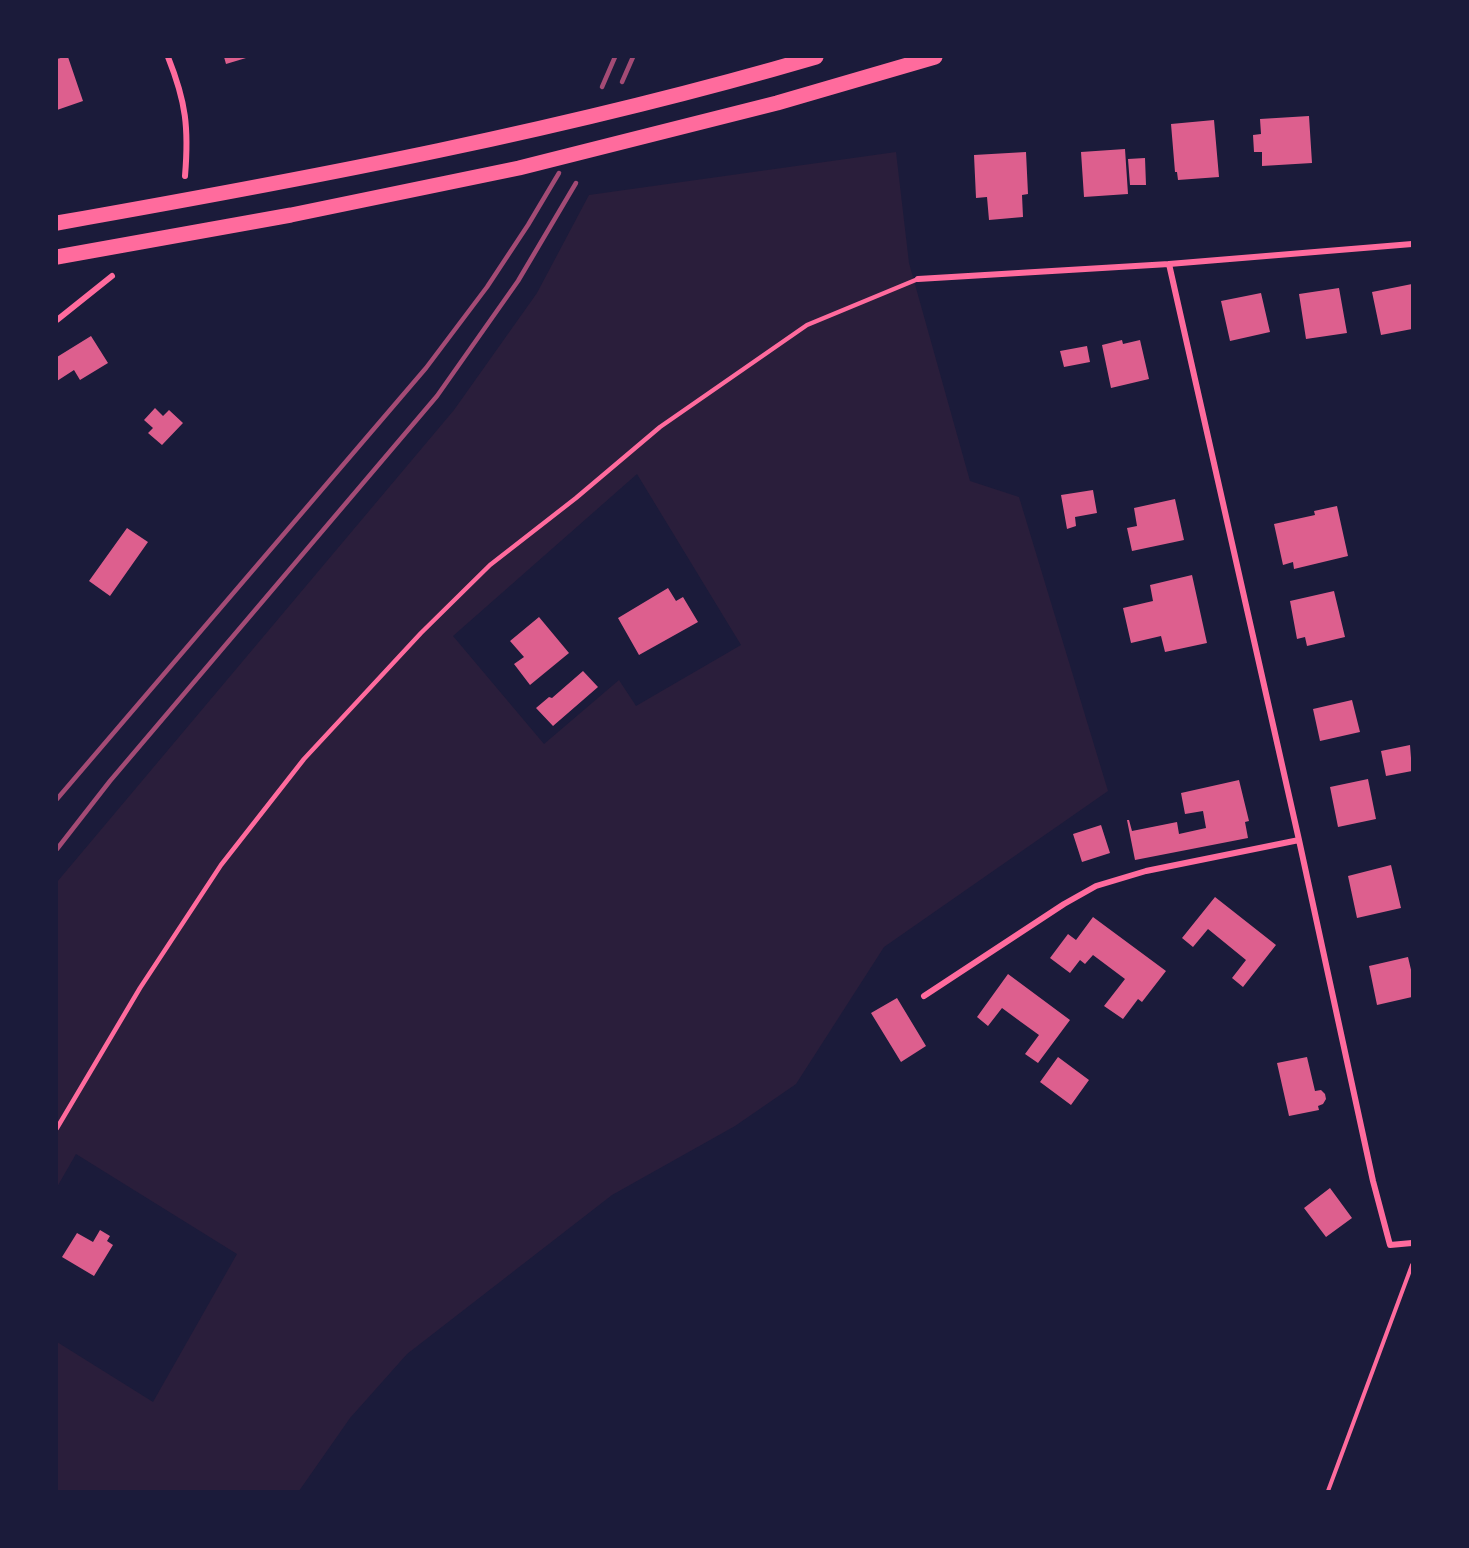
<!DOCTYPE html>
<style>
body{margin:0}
#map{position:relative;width:1469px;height:1548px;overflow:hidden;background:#1b1b3a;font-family:"Space Grotesk",sans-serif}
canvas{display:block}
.frame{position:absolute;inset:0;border:58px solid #1b1b3a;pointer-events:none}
</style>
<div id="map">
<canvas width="1469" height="1548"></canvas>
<div class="frame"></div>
</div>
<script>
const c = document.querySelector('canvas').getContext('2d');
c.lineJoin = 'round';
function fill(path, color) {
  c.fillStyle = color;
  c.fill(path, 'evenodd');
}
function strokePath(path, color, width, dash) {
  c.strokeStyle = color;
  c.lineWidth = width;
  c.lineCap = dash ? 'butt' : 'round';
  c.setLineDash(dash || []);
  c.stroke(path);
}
const green = new Path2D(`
 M896,152L909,263L970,481L1019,497L1108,791L884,947L796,1084L735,1126L612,1195L407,1354L350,1418L299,1491H57V1342L153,1402L237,1254L76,1154L57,1187V882L454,410L537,293L589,195ZM637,474L741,645L636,706L619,680L544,744L453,636Z`);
const building = new Path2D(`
 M64,57H68L83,101L57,110V59Z
 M224,57H246V58L226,64Z
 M1309,116L1312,163L1262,166V152H1254L1253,135L1261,134L1260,119Z
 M1214,120L1219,177L1178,180L1177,172H1175L1171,124Z
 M1125,149L1128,194L1084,197L1081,152Z
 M1026,152L1028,194L1022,195L1023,217L989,220L987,197L976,198L974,155Z
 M1145,158L1146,185H1130L1128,159Z
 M1412,284V329L1381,335L1372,292Z
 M1339,288L1347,333L1306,339L1299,294Z
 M1261,293L1270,332L1230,341L1221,301Z
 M91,336L108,363L80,380L74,370L57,381V357Z
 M1122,340L1123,344L1140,340L1149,379L1111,388L1102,345Z
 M1087,346L1090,362L1064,367L1060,351Z
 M155,408L163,416L169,410L183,423L162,445L148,433L153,428L144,420Z
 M1093,490L1097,513L1075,517L1076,526L1067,529L1061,495Z
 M1175,499L1184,540L1132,551L1127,528L1137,526L1134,508Z
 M1337,506L1348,556L1294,569L1293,562L1283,565L1274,524L1315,515L1314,511Z
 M127,528L148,542L110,596L89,581Z
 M1192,575L1207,643L1165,652L1161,636L1131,643L1123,608L1153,601L1150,585Z
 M668,588L676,601L683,597L698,622L639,655L618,618Z
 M1334,591L1345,637L1307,646L1305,637L1297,639L1290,601Z
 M539,617L569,653L530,685L514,664L524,657L510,641Z
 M583,671L598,687L553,726L536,708L549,697L552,698Z
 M1352,700L1360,732L1320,741L1313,709Z
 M1410,745L1412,771L1386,776L1381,751Z
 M1368,779L1376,819L1338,827L1330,787Z
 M1239,780L1249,821L1245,822L1248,838L1135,860L1127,820H1129L1132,831L1177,822L1179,834L1206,828L1203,811L1185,814L1181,793Z
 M1101,825L1110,853L1082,862L1073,834Z
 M1391,865L1401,908L1357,918L1348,876Z
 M1215,897L1276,945L1243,987L1232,978L1246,960L1208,929L1193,947L1182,938Z
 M1093,917L1166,971L1142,1002L1138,999L1123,1019L1104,1006L1125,979L1093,955L1085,964L1080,960L1070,973L1050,958L1068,934L1076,940Z
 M1408,957L1412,974V997L1377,1005L1369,966Z
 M1008,974L1070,1020L1038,1063L1025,1054L1039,1035L1021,1022L1002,1008L988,1026L977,1017Z
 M897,998L926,1046L901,1062L871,1013Z
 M1058,1057L1089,1080L1071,1105L1040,1082Z
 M1307,1057L1315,1091L1321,1090L1325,1094L1326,1099L1323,1104L1318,1106L1319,1110L1289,1116L1277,1063Z
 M1330,1188L1352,1218L1326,1237L1304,1208Z
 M100,1230L110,1236L107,1241L113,1245L94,1276L62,1257L77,1233L93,1242Z`);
const path = new Path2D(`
 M1328,1491L1412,1265`);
const service = new Path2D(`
 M57,1128L140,988L221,865L304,759L421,633L490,565L576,498L660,427L807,325L918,279`);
const minor = new Path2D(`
 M168,57C186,102 189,128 185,176
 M1169,264L1299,840L1373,1181L1390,1245L1412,1243
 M918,279L1169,264L1412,244
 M57,320L112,276
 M924,996L1064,904L1096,886L1146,871L1299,840`);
const primary = new Path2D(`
 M57,223C312,178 567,130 816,57
 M57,257L291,215L519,168L777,103L935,57`);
const rail = new Path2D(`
 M622,82L633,57
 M602,87L615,57
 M57,799L426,368L487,287L528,225L559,173
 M57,849L110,781L437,396L518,281L576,183`);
fill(green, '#2a1e3b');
fill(building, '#dd5f8e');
strokePath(path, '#ff6b9d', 4);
strokePath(service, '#ff6b9d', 4.5);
strokePath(minor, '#ff6b9d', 6);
strokePath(primary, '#ff6b9d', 15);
strokePath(rail, '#a44b75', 4.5);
</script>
